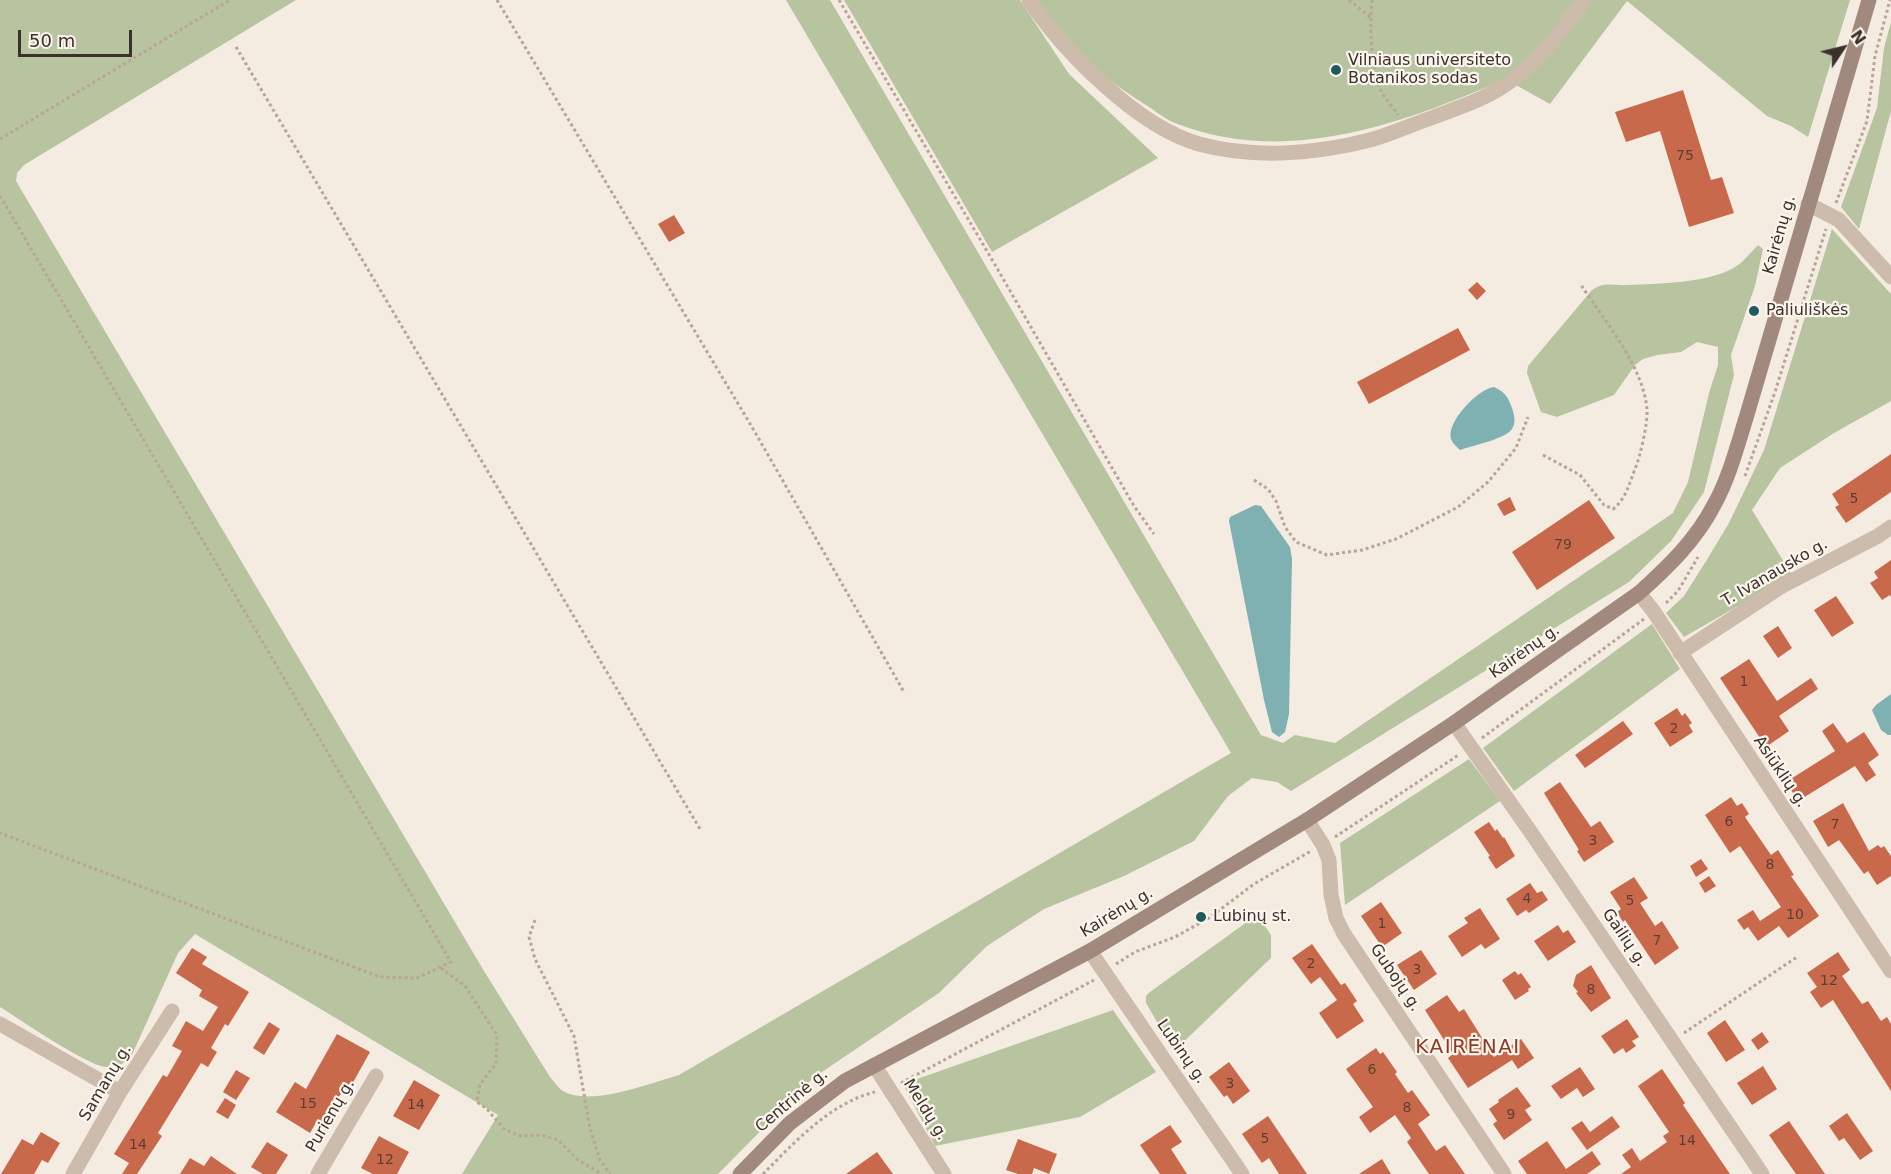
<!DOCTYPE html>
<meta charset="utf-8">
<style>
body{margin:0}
#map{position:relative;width:1891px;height:1174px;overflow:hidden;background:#f4ebe1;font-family:"DejaVu Sans",sans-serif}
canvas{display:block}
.north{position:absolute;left:1813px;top:18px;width:60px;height:60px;-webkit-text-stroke:4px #fbf5ee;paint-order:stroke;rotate:55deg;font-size:16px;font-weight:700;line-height:24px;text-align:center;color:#3b302b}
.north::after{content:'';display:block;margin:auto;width:21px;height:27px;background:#3b302b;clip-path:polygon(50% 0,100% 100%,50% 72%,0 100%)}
.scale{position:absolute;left:18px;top:30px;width:114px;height:27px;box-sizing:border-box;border:3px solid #3b302b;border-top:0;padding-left:8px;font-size:18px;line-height:21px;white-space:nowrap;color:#3b302b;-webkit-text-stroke:4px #fbf5ee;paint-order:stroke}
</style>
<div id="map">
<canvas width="1891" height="1174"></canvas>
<div class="north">N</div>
<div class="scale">50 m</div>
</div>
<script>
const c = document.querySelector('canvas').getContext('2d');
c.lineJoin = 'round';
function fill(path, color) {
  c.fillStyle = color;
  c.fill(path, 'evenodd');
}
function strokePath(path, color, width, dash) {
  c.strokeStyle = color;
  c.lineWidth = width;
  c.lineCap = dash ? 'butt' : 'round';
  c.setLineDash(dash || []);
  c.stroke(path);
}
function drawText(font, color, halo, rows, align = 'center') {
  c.font = font + ' "DejaVu Sans",sans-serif';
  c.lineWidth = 4.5;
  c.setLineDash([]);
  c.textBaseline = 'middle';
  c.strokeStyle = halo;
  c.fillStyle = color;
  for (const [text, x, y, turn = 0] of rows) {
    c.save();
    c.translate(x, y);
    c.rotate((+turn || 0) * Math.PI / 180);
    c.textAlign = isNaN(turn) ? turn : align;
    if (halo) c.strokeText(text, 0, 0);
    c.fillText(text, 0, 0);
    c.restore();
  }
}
const green = new Path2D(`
 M0,0H296L24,165L17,173L16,181L484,971L550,1077C554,1081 558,1088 563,1091C591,1107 650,1083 679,1075L1231,753L786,0H830L1261,735L1283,743L1295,735L1335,743L1673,513L1688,482L1709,393L1718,365V347L1697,342L1681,352L1657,355L1643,359L1635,365L1614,395L1557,417L1541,412L1527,373L1528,366L1592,290C1606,281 1611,286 1628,285C1657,284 1714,283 1738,265C1745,260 1751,252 1758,245L1763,249L1755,286L1731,355L1734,375L1704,492L1671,541L1629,582L1291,791L1277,782L1252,778L1228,796L1194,841L1124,876L1044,909L987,946L939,993L813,1078L718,1174H462L498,1115L195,934L178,953L131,1057C123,1064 117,1068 106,1067C86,1065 21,1020 0,1007Z
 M844,0H1020L1069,74L1158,158L992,252Z
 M1037,0H1850L1808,137L1791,126L1767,116L1627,1L1550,104L1505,79C1403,124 1285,167 1175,123C1167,120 1159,114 1152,109C1130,95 1109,81 1089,64C1072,49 1052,18 1037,0Z
 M1891,22V111L1859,229L1841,207L1877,108L1884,48Z
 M1832,229L1891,294V401L1834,433L1780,468L1752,510L1792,575L1684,637L1666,613L1684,596L1708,558L1729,523L1764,450Z
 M1652,624L1680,669L1514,791L1483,748Z
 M1469,759L1500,801L1345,905L1340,843Z
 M1251,919H1260L1271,935V958L1174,1051L1146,1003V996L1150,992Z
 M1113,1010L1156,1072L1080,1117L935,1146L903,1084Z`);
const water = new Path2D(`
 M1494,387C1505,392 1508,397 1512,408C1514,414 1516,422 1513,427C1510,438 1471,446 1460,450C1457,447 1453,444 1451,439C1446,422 1478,389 1494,387Z
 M1255,505L1261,506L1290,547L1292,559L1289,714L1285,732L1279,737L1272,732L1264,700L1229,521L1230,517Z
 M1891,694V735H1888L1881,730L1872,710L1876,705Z`);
const building = new Path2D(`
 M1683,90L1711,180L1722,177L1734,213L1689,227L1660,131L1626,142L1615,112Z
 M674,215L685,233L669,242L658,224Z
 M1477,282L1486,291L1477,300L1468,290Z
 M1458,328L1470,350L1369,404L1357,382Z
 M1891,454V492L1846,523L1835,507L1839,505L1832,494Z
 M1510,497L1516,510L1504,516L1497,504Z
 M1589,500L1615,538L1537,590L1512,552Z
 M1891,560V597L1890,595L1882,600L1870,583L1878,578L1874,572Z
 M1836,596L1854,623L1832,637L1814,610Z
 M1778,626L1792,648L1778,658L1763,636Z
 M1749,659L1777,701L1811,678L1818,689L1779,716L1789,731L1766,747L1720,678Z
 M1677,708L1682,716L1685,713L1692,723L1689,725L1693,732L1670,747L1654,723Z
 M1623,721L1633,734L1585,768L1575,755Z
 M1833,723L1847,743L1864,732L1879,755L1868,763L1876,775L1866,782L1855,766L1798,801L1786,782L1835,751L1822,731Z
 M1560,782L1591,827L1600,821L1614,842L1584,862L1577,851L1579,850L1544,793Z
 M1731,797L1737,806L1742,803L1749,814L1745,817L1771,855L1778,850L1794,875L1791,876L1819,916L1788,938L1779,926L1758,941L1748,927L1744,930L1737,920L1753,910L1760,921L1781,907L1740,846L1730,853L1705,815Z
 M1843,803L1869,851L1878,845L1881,848L1884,846L1891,856V876L1877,885L1868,871L1864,874L1839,840L1828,847L1813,821Z
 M1489,822L1495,831L1497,829L1503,838L1504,837L1515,856L1496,869L1488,857L1490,856L1474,832Z
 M1701,859L1708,869L1696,877L1690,866Z
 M1709,876L1716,886L1705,893L1699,883Z
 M1634,877L1648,898L1640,903L1655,926L1662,921L1679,948L1655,965L1625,920L1623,922L1617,912L1621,909L1610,892Z
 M1530,883L1537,893L1542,891L1548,900L1529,913L1526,910L1517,916L1506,899Z
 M1381,902L1402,933L1382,947L1361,916Z
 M1480,908L1500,939L1485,949L1481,944L1462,957L1448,936L1468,923L1464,918Z
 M1558,925L1563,933L1568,930L1576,942L1548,961L1534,941Z
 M1312,944L1341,985L1345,983L1357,1001L1353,1004L1364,1021L1337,1039L1319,1013L1337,1000L1320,977L1311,984L1292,958Z
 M192,948L207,957L202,964L249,992L228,1026L225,1024L211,1048L217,1052L208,1067L201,1063L158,1133L162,1136L137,1174H122L129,1163L114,1154L163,1075L167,1077L182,1051L172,1046L186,1021L203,1031L218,1007L199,996L202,990L176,973Z
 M1421,950L1437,974L1414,990L1397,965Z
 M1838,952L1850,970L1842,976L1862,1004L1868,1001L1881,1021L1887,1017L1891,1024V1091L1833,1000L1821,1008L1810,992L1817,987L1807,973Z
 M1591,965L1611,998L1591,1012L1576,993L1578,992L1573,986L1576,975Z
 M1515,971L1518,975L1521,973L1531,987L1528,989L1529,991L1515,1000L1502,980Z
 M1447,995L1459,1012L1464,1009L1494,1057L1521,1039L1534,1058L1518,1069L1512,1060L1468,1088L1448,1058L1453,1054L1425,1010Z
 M1627,1019L1639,1037L1632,1041L1636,1046L1626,1053L1623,1048L1614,1054L1601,1036Z
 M1725,1020L1745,1050L1726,1062L1707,1033Z
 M269,1022L280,1029L264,1055L253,1048Z
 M1762,1032L1769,1042L1758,1050L1751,1040Z
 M337,1034L370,1052L346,1095L342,1092L323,1122L318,1119L310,1133L276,1112L295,1082L306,1089Z
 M1376,1048L1380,1054L1383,1052L1397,1072L1395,1074L1408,1093L1412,1090L1430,1115L1418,1124L1436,1151L1445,1145L1465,1174H1429L1407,1142L1411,1138L1395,1115L1370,1133L1359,1117L1373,1107L1346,1069Z
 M1229,1062L1250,1091L1233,1104L1227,1095L1224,1097L1209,1077Z
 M1763,1066L1777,1089L1752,1105L1737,1083Z
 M1580,1067L1595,1089L1583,1097L1577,1088L1561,1099L1551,1086Z
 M1662,1069L1685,1103L1683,1105L1730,1174H1621L1631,1167L1622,1155L1632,1148L1640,1161L1667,1142L1663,1136L1669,1132L1638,1086Z
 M236,1070L250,1078L236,1100L223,1092Z
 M414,1080L440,1095L419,1130L393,1116Z
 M1517,1087L1531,1106L1525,1110L1532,1120L1504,1140L1493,1124L1497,1121L1489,1109L1499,1102L1498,1100Z
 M225,1098L236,1105L228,1119L216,1112Z
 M1847,1113L1873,1151L1860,1160L1844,1138L1839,1141L1829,1126Z
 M1268,1116L1307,1174H1279L1269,1158L1262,1163L1242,1134Z
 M1612,1116L1620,1127L1587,1150L1571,1128L1582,1121L1590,1132Z
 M1789,1121L1825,1174H1796L1769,1135Z
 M1170,1125L1182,1142L1171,1149L1187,1174H1160L1140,1145Z
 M41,1132L60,1143L48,1163L42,1160L34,1174H1L22,1139L33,1145Z
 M379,1136L409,1152L397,1174H373L361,1168Z
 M1018,1139L1057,1154L1049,1174L1034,1168L1032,1174H1018L1006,1170Z
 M1547,1141L1566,1169L1592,1151L1601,1164L1587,1174H1527L1518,1161Z
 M267,1142L288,1155L276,1174H263L251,1167Z
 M877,1152L893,1174H846Z
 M211,1156L237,1174H180L190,1158L204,1166Z
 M1382,1159L1391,1174H1359Z`);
const path = new Path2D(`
 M497,0L752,427L904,692
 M839,0L994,263L1134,506L1154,534
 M1349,0L1370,17
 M1372,0C1369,29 1371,64 1381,91C1385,99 1393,107 1398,115
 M236,47L700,829
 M0,139L230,0
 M0,196L451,962L417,978L380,977L0,833
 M1836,203L1867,121L1875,56L1890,0
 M1543,455L1580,475L1604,505L1613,509C1626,499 1629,484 1635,469C1640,457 1648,423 1647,410C1644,367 1604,320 1581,285
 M1745,476L1775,392L1826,229
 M1254,480L1268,489L1276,501L1285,527L1296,542L1327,555L1362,550L1396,539L1458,507L1488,482L1516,448L1528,417
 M1666,603L1678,591L1698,557
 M1482,738L1644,619
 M1335,837L1460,754
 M535,920L529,937L535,959L574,1036L590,1129L600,1160L610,1174
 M1116,964L1135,952L1175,937L1209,918L1254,884L1311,851
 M441,968L465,986L497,1035L496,1064L480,1084L477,1102L486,1108L505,1130L521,1136L541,1135L558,1140L578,1160L602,1174
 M1684,1033L1797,957
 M901,1083L1094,980
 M763,1174C795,1142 830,1103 875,1092`);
const minor = new Path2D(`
 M1029,0C1064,52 1138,127 1199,144C1254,159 1316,154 1370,140C1392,134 1413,124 1434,117C1460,107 1489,98 1512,80C1541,58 1563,30 1584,0
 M1808,204L1839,220L1891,277
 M1639,593L1654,612L1891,971
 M1680,653L1782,586L1878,536L1891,527
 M1454,723L1530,831L1762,1174
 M1307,820L1323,845L1329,860L1331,895L1336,918L1344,934L1504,1174
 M1090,951L1242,1174
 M0,1024L120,1092
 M874,1065L944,1174
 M73,1174L120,1092L172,1011
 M318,1174L376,1076`);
const secondary = new Path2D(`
 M740,1174L790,1123L845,1081L1090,951L1307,820L1454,723L1639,593C1668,567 1696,540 1714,505C1729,478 1737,447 1746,418L1869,0`);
const markers = [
 [1336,70,6,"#1f5a5e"],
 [1754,311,6,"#1f5a5e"],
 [1201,917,6,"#1f5a5e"]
];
const numberNames = [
 ["75",1685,156],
 ["5",1854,499],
 ["79",1563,545],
 ["1",1744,682],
 ["2",1674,729],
 ["6",1729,822],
 ["7",1835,825],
 ["3",1593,841],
 ["8",1770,865],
 ["4",1527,899],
 ["5",1630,901],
 ["10",1795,915],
 ["1",1382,924],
 ["7",1657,941],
 ["2",1311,964],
 ["3",1417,970],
 ["12",1829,981],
 ["8",1591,990],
 ["6",1372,1070],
 ["3",1230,1084],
 ["15",308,1104],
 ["14",416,1105],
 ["8",1407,1108],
 ["9",1511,1115],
 ["5",1265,1139],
 ["14",1687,1141],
 ["14",138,1145],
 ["12",385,1160]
];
const poiNames = [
 ["Vilniaus universiteto",1348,61],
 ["Botanikos sodas",1348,79],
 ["Paliuliškės",1766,311],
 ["Lubinų st.",1213,917]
];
const streetNames = [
 ["Kairėnų g.",1780,235,-74],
 ["T. Ivanausko g.",1775,573,-30],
 ["Kairėnų g.",1525,652,-35],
 ["Asiūklių g.",1780,772,56],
 ["Kairėnų g.",1117,913,-31],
 ["Gailių g.",1624,938,56],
 ["Gubojų g.",1395,978,56],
 ["Lubinų g.",1181,1052,55],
 ["Samanų g.",106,1083,-59],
 ["Centrinė g.",792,1101,-40],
 ["Meldų g.",925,1110,58],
 ["Purienų g.",331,1116,-60]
];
const quarterNames = [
 ["KAIRĖNAI",1468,1048]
];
fill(green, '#b8c4a0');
fill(water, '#7fb0b2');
fill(building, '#c8694b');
strokePath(path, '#b9a596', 3, [3, 3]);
strokePath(minor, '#cdbbac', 15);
strokePath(secondary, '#a18a7d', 15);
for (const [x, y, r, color] of markers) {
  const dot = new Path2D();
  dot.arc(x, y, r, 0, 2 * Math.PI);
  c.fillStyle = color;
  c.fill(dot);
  strokePath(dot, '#fbf5ee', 2);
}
drawText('14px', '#5e3e33', null, numberNames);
drawText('16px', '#3b302b', '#fbf5ee', poiNames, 'left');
drawText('16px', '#3b302b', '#fbf5ee', streetNames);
c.letterSpacing = '1.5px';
drawText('20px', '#8c3b22', '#fbf5ee', quarterNames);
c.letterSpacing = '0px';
</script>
